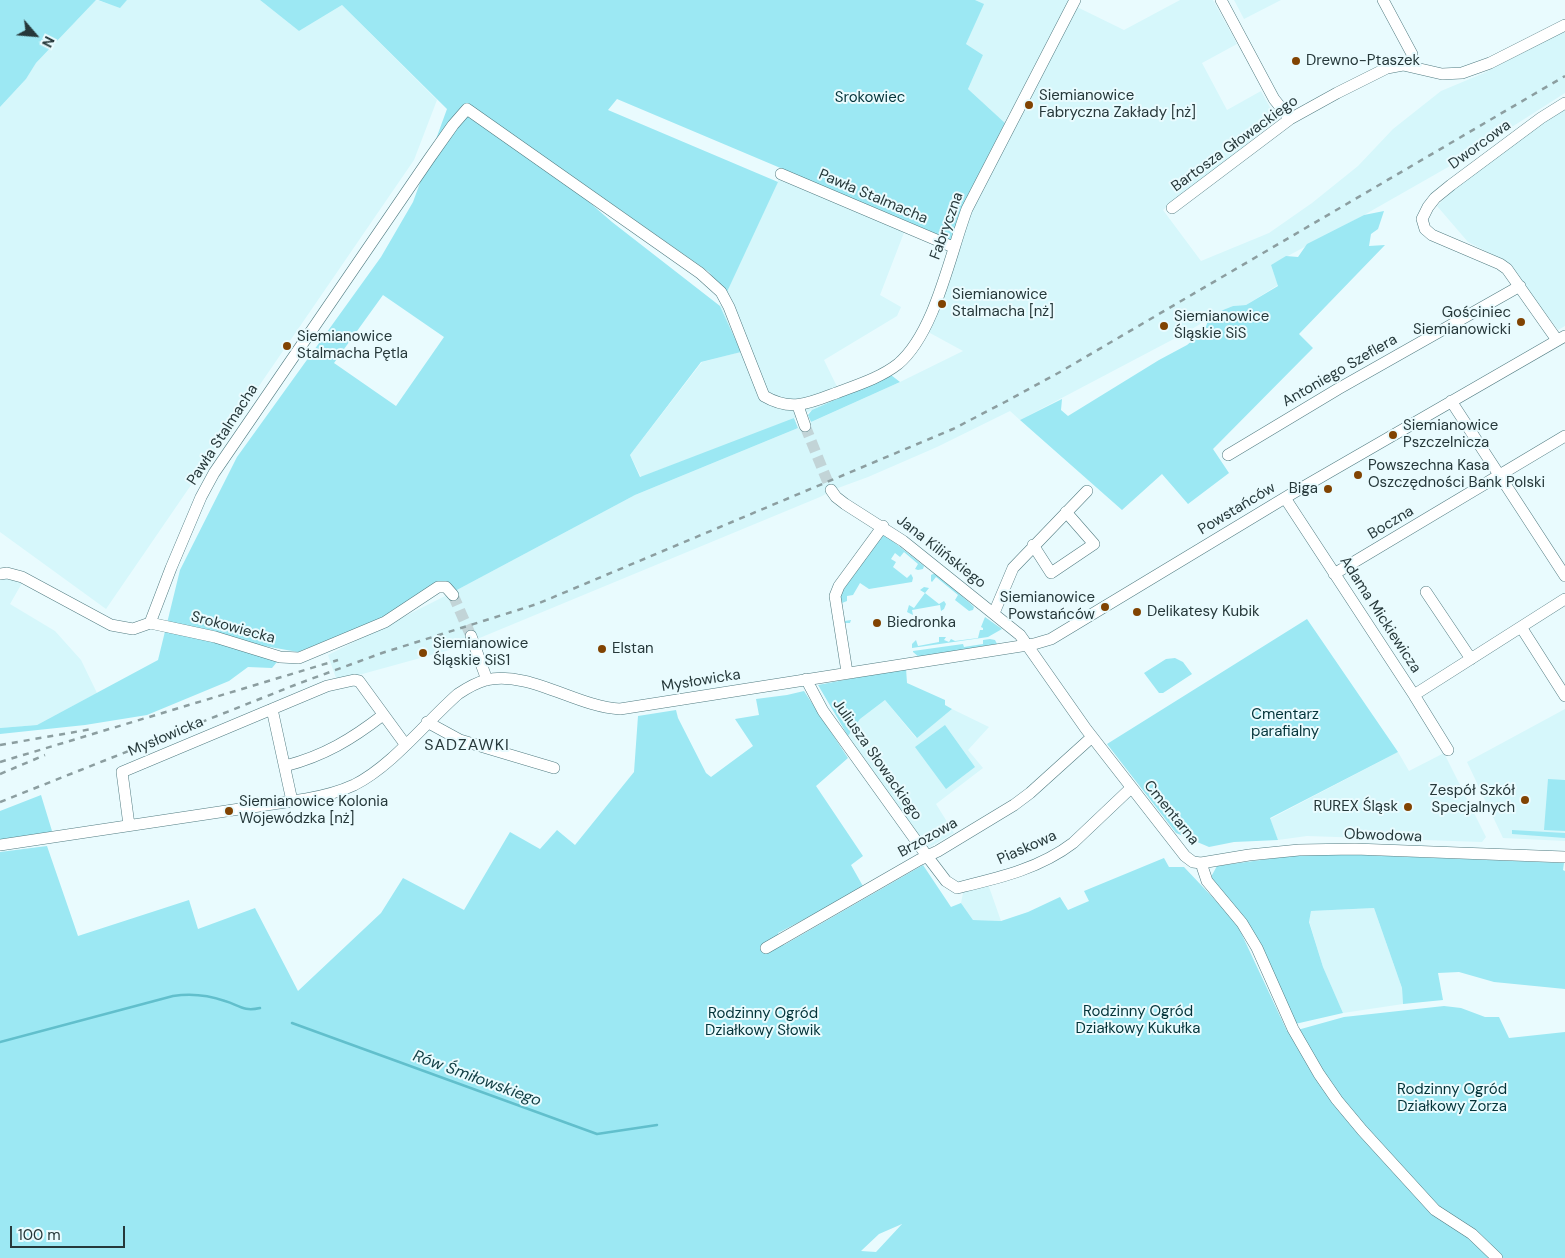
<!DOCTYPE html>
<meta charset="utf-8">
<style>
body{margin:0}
#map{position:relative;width:1565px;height:1258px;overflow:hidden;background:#e9fbfe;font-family:"DM Sans",sans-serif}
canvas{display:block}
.north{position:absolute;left:10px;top:10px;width:50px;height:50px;-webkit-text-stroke:4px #e9fbfe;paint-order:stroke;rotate:117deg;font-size:14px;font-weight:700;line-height:20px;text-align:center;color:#26383a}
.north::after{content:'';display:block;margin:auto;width:18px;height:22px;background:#26383a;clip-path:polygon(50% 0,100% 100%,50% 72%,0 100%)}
.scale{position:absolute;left:10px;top:1226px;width:115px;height:22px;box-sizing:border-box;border:2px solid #26383a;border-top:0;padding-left:6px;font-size:15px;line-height:18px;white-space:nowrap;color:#26383a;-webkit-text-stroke:4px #e9fbfe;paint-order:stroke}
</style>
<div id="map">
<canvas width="1565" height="1258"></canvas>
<div class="north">N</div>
<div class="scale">100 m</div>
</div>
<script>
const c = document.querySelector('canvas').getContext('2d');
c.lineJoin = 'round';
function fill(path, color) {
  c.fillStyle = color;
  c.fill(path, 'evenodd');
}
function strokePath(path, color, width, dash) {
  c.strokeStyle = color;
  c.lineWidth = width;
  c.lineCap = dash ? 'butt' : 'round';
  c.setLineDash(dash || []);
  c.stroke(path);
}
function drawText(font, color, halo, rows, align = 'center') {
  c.font = font + ' "DM Sans",sans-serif';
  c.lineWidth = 4;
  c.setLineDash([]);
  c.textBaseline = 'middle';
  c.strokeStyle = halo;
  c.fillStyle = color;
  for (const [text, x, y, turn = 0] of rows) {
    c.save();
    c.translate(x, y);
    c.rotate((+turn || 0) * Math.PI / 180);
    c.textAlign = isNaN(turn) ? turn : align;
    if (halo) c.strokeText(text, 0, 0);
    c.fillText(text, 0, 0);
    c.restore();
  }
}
const built = new Path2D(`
 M96,0L120,7L127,0H260L299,31L342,5L437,100L414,160L106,609L0,532V107L26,79L36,63Z
 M975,0H1069L1005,123L968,89L983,55L966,44L983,4Z
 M1180,0H1213L1237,44L1202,63L1227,110L1261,91L1277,120L1163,210L1201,261L1269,233L1312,203L1358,166L1393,129L1441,91L1484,73L1565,30V93L1457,162L1364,215L1271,265L1278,285L1246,305L1233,306L1223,310L1187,332L1020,420L1010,411L937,447L868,477L838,488L820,497L453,649L337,681L328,655L455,591L635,495L798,428L900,382L963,351L919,327L979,192L1077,7L1124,30Z
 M1234,0H1281L1244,19Z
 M1565,107V326L1558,330L1507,262L1468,242L1437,206L1452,191L1542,122Z
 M781,174L905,230L880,295L901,307L897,316L824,360L842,397L783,423L641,477L630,455L702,362L740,352L720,306Z
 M0,579H14L22,583L10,604L55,631L81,660L97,693L37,725L0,728Z
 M885,700L916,738L952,709L989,727L968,750L983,768L936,804L954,833L928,848L848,736L860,719Z
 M1565,709V841L1503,838L1467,762Z
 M1398,752L1409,771L1444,753L1486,837L1482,842L1307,836L1278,840L1270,819Z
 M988,884L1001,921L973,920L961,903L964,888Z
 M1374,908L1402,988L1403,1004L1343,1013L1323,967L1309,921L1311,911Z`);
const green = new Path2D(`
 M0,0H96L36,63L26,79L0,107Z
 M98,0H127L120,8Z
 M260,0H975L984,4L966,44L983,55L968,89L1005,123L963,205L951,240L617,99L608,110L778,182L726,294L709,272L562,169L558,175L612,222L720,306L741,352L701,362L630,455L640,477L794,418L798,428L635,495L455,591L446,584L377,621L298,652L253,644L277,662L272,668L248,667L229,681L147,715L85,725L0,734V728L37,725L158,660L180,570L237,457L381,257L413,202L447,109L342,5L299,31ZM383,295L444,337L396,406L334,363Z
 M1384,211L1378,229L1371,234L1369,246L1385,245L1299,334L1313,348L1213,449L1229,473L1188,504L1162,474L1122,510L1020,420L1062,399L1061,410L1068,416L1159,360L1187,345L1205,330L1208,320L1223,310L1233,306L1246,305L1278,286L1271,265L1286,256L1298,257L1307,244L1364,215Z
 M891,375L900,382L811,422L808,415L812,410Z
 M884,534L924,566L923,569L918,570L915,569L918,564L904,552L900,557L895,553L891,559L896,562L893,567L907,578L911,574L913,578L912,582L869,589L860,583L853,595L847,596V601L842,603L844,621L851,620L850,623H845L840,594Z
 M935,573L971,604L974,607L973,610L969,611L955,600L958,595L936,577L932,582L931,581V575Z
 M924,587L929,588L925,593L939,604L944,601L946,604L944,609L941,611L940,605L912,610L913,615L907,612L909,605L914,608L925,593L920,590Z
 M985,617L1002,629L988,637L912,648V644L916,640L918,646L939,642V637H946L944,640L949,642L951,639L955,641L978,638L980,630H983V628L981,627Z
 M1307,619L1398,752L1270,818L1278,840L1234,842L1209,847L1176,833L1107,744Z
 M990,639L995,640L997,644L919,657L913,652V651L963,644L964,647L983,644V640Z
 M1175,658L1183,662L1192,674L1163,693H1159L1144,673L1166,659Z
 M906,668L907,683L945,700V705L952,709L917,738L885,700L860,719L848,736L818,685Z
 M804,691L848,758L816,786L863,856L851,865L864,888L778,933L784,945L923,865L951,907L961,903L973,920L1001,921L1028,912L1060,897L1068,910L1089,901L1084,891L1164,858L1169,867H1184L1236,922L1287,1031L1301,1029L1344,1017L1444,1006L1461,1008L1485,1017H1499L1509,1038L1565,1032V1258H0V852L47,846L78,936L189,900L198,929L255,908L298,991L381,913L403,878L464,910L510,832L540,849L557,830L575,845L634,772L638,716L676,710L678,718L706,773L711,777L753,746L735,719L759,715L756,699L787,695ZM902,1224L876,1252L861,1251L879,1234Z
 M945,725L975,767L946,789L915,747Z
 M1548,779L1565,780V831L1544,830Z
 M41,795L52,831L46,834L0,841V811Z
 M1512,830L1565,833V838L1512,834Z
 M1312,853L1564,863L1563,870L1565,871V989L1494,982L1459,972L1438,973L1443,1000L1403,1004L1402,988L1374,908L1311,911L1309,922L1323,967L1343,1013L1295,1024L1211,881L1212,875L1217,866Z`);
const stream = new Path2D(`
 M292,1023L597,1134L657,1125
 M0,1042L173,996C191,993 208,995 225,1001C239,1005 243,1012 260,1008`);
const minorTunnel = new Path2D(`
 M805,426L831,490
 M453,595L471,636`);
const minor = new Path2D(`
 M1221,0L1274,99L1290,119
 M1383,0L1412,54L1411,66
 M781,174L953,247
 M1172,208L1290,119L1337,93L1387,68L1403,65L1442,74L1462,73L1490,63L1565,25
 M1557,340L1507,269L1500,264L1432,235L1425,229L1422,219L1428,207L1435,198L1451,185L1541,118L1565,103
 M1451,401L1565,576
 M798,406L805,426
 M1228,455L1338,389L1520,286
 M831,490L836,497L845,504L903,541L1020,635L1086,729L1185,856L1193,862L1201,863L1249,855L1299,850L1355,849L1565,857
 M1285,498L1414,695L1448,750
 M1033,545L1051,573L1094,544L1066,512
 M0,574L7,573L22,577L111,625L133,629L150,623L215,637L280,657L299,658L385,622L438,587H446L453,595
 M1334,574L1565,436
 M1426,592L1471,659
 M994,613L1013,568L1087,491
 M150,623L171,568L201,497L214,473L429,159L453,125L467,109L700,273L721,292L729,307L764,396C791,412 810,403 836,393C857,385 880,378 898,364C935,333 950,254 967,209L1075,0
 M1521,627L1565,696
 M471,636L487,680
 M847,672L835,596L839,586L883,526
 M806,679L823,711L927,856L946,881L957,888C998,878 1039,869 1073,843L1131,788
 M1414,695L1565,599
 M272,709L292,801
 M427,722L460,740L554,768
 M285,766C324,756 352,739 383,715
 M129,825L122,772L327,686L354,680L359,681L405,744
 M0,845L306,799C323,796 339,792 354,785C392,766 426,722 458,694C467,688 475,683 486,680C529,670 577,707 620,709L1034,644L1051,639L1293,493L1565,336
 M1201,863L1207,881L1242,923L1257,948L1293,1029L1319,1074L1337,1100L1362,1130L1435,1210L1472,1234L1497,1258
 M766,948L919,860L938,851L1014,805L1030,793L1092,737`);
const rail = new Path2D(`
 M0,745L92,729
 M0,762L338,660
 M0,774L45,755
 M0,802L300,683L382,653L537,604L953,429L1005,402L1060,372L1565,76`);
const markers = [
 [1296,61,5,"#814302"],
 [1029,105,5,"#814302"],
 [942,304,5,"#814302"],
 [1521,322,5,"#814302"],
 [1164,326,5,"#814302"],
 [287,346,5,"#814302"],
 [1393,435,5,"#814302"],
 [1358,475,5,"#814302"],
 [1328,489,5,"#814302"],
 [1105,607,5,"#814302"],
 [1137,612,5,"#814302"],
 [877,623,5,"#814302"],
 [602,649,5,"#814302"],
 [423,653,5,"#814302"],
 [1525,800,5,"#814302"],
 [1408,807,5,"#814302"],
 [229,811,5,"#814302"]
];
const poiNames = [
 ["Drewno-Ptaszek",1306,61],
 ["Siemianowice",1039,96],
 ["Fabryczna Zakłady [nż]",1039,113],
 ["Siemianowice",952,295],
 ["Stalmacha [nż]",952,312],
 ["Gościniec",1511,313,"right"],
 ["Siemianowicki",1511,330,"right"],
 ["Siemianowice",1174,317],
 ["Śląskie SiS",1174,334],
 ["Siemianowice",297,337],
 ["Stalmacha Pętla",297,354],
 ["Siemianowice",1403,426],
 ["Pszczelnicza",1403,443],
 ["Powszechna Kasa",1368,466],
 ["Oszczędności Bank Polski",1368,483],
 ["Biga",1318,489,"right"],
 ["Siemianowice",1095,598,"right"],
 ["Powstańców",1095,615,"right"],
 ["Delikatesy Kubik",1147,612],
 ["Biedronka",887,623],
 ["Siemianowice",433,644],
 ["Śląskie SiS1",433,661],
 ["Elstan",612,649],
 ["Zespół Szkół",1515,791,"right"],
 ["Specjalnych",1515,808,"right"],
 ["Siemianowice Kolonia",239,802],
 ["Wojewódzka [nż]",239,819],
 ["RUREX Śląsk",1398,807,"right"]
];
const parkNames = [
 ["Srokowiec",870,98],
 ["Cmentarz",1285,715],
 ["parafialny",1285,732],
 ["Rodzinny Ogród",1138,1012],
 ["Działkowy Kukułka",1138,1029],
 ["Rodzinny Ogród",763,1014],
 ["Działkowy Słowik",763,1031],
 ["Rodzinny Ogród",1452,1090],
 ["Działkowy Zorza",1452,1107]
];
const streetNames = [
 ["Bartosza Głowackiego",1235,144,-36],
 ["Dworcowa",1480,145,-36],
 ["Pawła Stalmacha",873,197,23],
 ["Fabryczna",947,226,-70],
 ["Antoniego Szeflera",1340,371,-30],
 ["Pawła Stalmacha",223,435,-57],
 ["Powstańców",1237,509,-31],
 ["Boczna",1391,523,-31],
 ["Jana Kilińskiego",941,552,38],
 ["Adama Mickiewicza",1380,615,57],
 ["Srokowiecka",233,628,15],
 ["Mysłowicka",701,681,-9],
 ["Mysłowicka",166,737,-23],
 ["Juliusza Słowackiego",877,760,55],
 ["Cmentarna",1171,813,51],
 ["Obwodowa",1383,836,2],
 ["Brzozowa",928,838,-29],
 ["Piaskowa",1027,848,-24]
];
const neighbourhoodNames = [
 ["SADZAWKI",467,746]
];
const waterNames = [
 ["Rów Śmiłowskiego",477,1079,20]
];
fill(built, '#d6f7fb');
fill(green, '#9ce8f3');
strokePath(stream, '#61bfcc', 2.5);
strokePath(minorTunnel, '#c2d4d7', 11, [11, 5.5]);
strokePath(minor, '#527c82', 12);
strokePath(minor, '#fff', 11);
strokePath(rail, '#8c9ea0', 2.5, [6, 6]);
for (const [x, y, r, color] of markers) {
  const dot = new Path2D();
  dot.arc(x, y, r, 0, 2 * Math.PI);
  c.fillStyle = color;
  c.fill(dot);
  strokePath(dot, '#e9fbfe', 2);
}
drawText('15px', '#26383a', '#e9fbfe', poiNames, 'left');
drawText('15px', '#033339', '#e9fbfe', parkNames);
drawText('15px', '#26383a', '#e9fbfe', streetNames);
c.letterSpacing = '1px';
drawText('16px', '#26383a', '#e9fbfe', neighbourhoodNames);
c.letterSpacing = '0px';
drawText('italic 16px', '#103d43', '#e9fbfe', waterNames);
</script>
